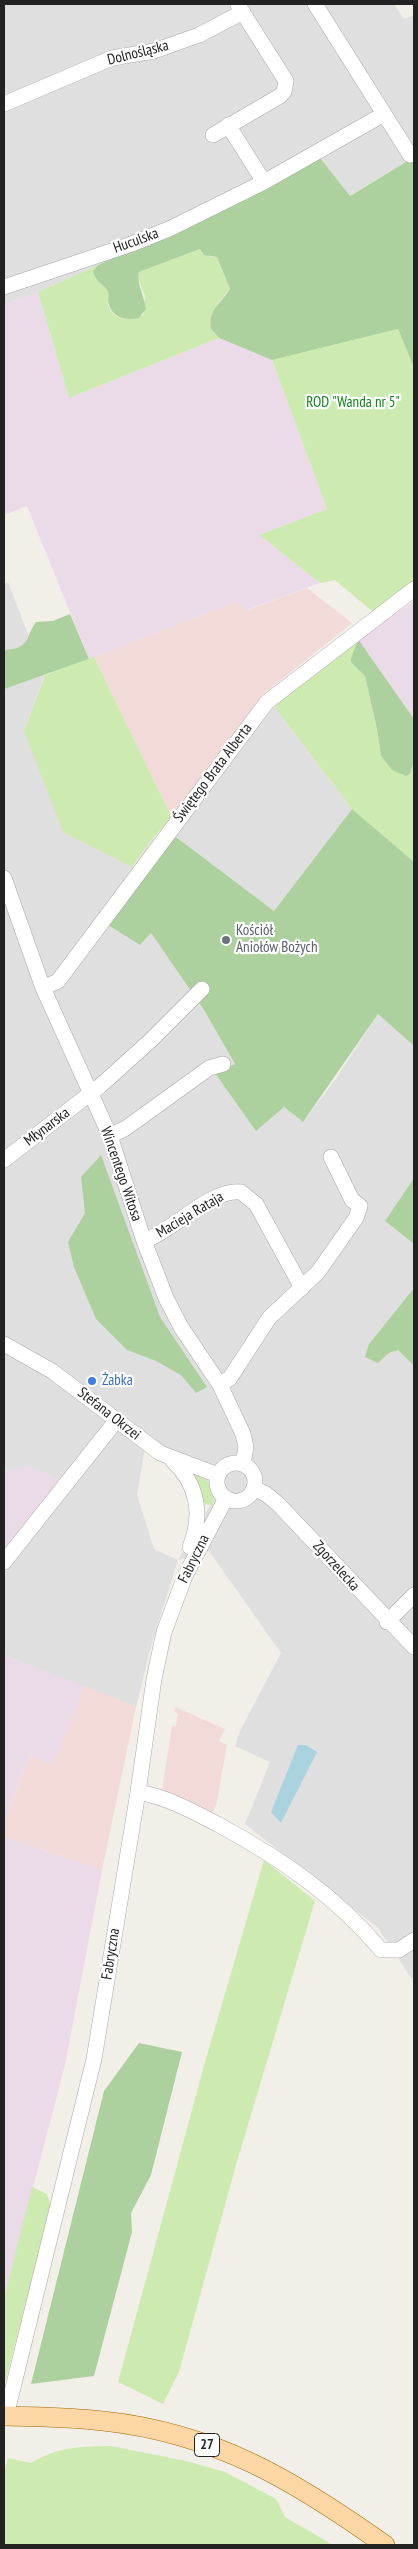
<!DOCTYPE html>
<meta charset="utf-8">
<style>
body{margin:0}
#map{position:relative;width:418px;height:2549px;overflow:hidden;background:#f2efe9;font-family:"PT Sans Narrow",sans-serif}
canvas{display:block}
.frame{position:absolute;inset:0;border:5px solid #222;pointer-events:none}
</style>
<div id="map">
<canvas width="418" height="2549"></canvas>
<div class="frame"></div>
</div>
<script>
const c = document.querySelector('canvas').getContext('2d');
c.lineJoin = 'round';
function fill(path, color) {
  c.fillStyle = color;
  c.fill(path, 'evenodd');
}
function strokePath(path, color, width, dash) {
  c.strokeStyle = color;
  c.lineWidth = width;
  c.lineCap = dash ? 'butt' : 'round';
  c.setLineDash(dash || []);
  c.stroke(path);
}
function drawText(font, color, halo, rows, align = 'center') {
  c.font = font + ' "PT Sans Narrow",sans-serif';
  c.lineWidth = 4.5;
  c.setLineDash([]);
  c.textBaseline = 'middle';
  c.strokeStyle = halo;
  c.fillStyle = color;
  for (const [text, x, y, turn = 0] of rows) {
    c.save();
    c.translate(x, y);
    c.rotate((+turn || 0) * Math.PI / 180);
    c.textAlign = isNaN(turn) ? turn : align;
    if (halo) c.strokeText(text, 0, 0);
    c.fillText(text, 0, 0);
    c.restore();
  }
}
const residential = new Path2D(`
 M4,4H394L404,19L414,15V157L349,196L320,158L236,203L38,292L4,305Z
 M8,582L44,676L24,731L133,867L152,839L179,824L273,705L352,809L274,911L172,834L140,945L151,933L204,1010L235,1064L216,1073L284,1107L303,1122L335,1080L378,1014L414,1046V1178L385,1221L414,1244V1287L369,1344L378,1363L389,1353L398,1350L414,1366V1978H411L378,1928L245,1824L270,1762L235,1746L240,1731L281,1653L209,1551L178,1560L151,1646L136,1707L4,1655V1564L31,1467L4,1470V584ZM145,1448L217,1494L178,1560L154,1549L137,1495Z`);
const commercial = new Path2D(`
 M307,588L352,623L262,695L172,818L94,657L236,602L248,610Z
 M85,1686L136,1707L102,1870L4,1837V1822L30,1755L53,1764Z
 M175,1707L225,1729L219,1741L227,1745L216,1806L210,1816L162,1790L172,1726H176L178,1713L174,1712Z`);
const industrial = new Path2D(`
 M38,292L69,398L219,338L272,360L327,509L259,535L320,583L247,610L236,602L89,659L27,506L4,515V305Z
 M414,601V719L358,639Z
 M31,1466L66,1483L4,1564V1470Z
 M4,1655L85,1686L53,1765L30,1755L4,1822Z
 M4,1837L102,1870L65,2065L4,2298Z`);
const grass = new Path2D(`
 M200,249L211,257H217L230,289L218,303L211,329L219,338L69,398L38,292L98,265L93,271C94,281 106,284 108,293C110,297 107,301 108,305C112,320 133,323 144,314L145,296L138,278L139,272Z
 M398,329L414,368V583L373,612L335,580L320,583L259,535L327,509L272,360Z
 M358,639L351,658L352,662L365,676L377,729L381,757L411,771L414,761V862L352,809L273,705Z
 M94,657L172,818L152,839L132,867L63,832L24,731L45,675Z
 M189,1471C204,1477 219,1487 212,1505L201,1504Z
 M264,1860L315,1901L236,2165L179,2372L163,2404L118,2382L205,2062Z
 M32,2187L47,2194L51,2207L4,2386V2298Z
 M111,2446L186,2461L225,2472L276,2499L285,2517L333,2545H4V2473L8,2458L31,2463C60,2446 78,2447 111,2446Z`);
const forest = new Path2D(`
 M414,157V368L398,329L272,360L219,338L211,329C208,310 221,303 230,289L217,257L204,255L200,249L139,272C136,282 145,298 146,309L139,318C127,321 113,318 109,305C107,300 110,295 107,290C102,283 94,280 93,271L98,265L236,203L320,158L350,196Z
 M70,614L89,659L4,689V650C31,648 24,639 36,622L53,621Z
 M358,639L414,719V761L410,774L406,776L392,770L381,756L377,729L365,676L351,662V658Z
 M352,809L414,862V1046L378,1014L303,1122L284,1107L256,1131L215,1073L235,1064L204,1010L151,933L140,945L105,923L172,834L274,911Z
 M101,1155L160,1317L207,1387L196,1393L181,1375L156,1361L127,1350L96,1319L74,1267L68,1242L85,1213L81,1177Z
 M414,1178V1244L385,1221Z
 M413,1289L414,1366L398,1350L389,1353L378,1363L365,1357L369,1344Z
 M139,2043L182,2052L151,2175L131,2213L132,2232L94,2376L31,2384L104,2091Z`);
const water = new Path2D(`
 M298,1745H306L317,1752L281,1823L271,1812Z`);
const minor = new Path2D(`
 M315,4L410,155
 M4,104L112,58L154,51L199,35L243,12
 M228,125L264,182
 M213,135L280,96L284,92L286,81L238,5
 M4,287L129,245L169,229L264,182L384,114
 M4,878L43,988L110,1136L144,1241L166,1298L181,1327L220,1385L243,1434L246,1447L243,1464
 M43,988L58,981L267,702L414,589
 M110,1136L126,1128L209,1068L223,1064
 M4,1160L100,1086L150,1041L202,989
 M144,1241C175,1230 209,1189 241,1192L256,1204L302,1288
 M4,1344L52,1371L160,1453L218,1475
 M220,1385L230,1378L269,1318L318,1272L356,1218L360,1206L352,1200L331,1157
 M172,1460C198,1484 203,1515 190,1547
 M217 1482a19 19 0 1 1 38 0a19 19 0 1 1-38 0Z
 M254,1488L266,1494L278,1504L414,1647
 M4,1562L116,1421
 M387,1622L414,1595
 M138,1792C167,1797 192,1811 219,1825C280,1858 336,1896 381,1950H399L414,1940
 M6,2416L94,2059L138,1792L154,1679L164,1632L185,1576L226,1498`);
const major = new Path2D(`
 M4,2416C37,2417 70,2417 103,2421C216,2433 295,2481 385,2545`);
const markers = [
 [226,940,5,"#6b7280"],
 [92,1381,5,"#3f7fe0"]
];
const shields = [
 [207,2445,25]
];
const shieldNames = [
 ["27",207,2445]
];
const streetNames = [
 ["Dolnośląska",138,53,-14],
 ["Huculska",136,241,-20],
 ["Świętego Brata Alberta",213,773,-53],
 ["Młynarska",47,1127,-37],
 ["Wincentego Witosa",121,1174,71],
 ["Macieja Rataja",190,1215,-31],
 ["Stefana Okrzei",109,1414,38],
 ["Fabryczna",194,1559,-64],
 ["Zgorzelecka",336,1566,48],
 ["Fabryczna",111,1954,-81]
];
const parkNames = [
 ["ROD \"Wanda nr 5\"",353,403]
];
const worshipNames = [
 ["Kościół",236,931],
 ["Aniołów Bożych",236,948]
];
const shopNames = [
 ["Żabka",102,1381]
];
fill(residential, '#e0dfdf');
fill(commercial, '#f2dad9');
fill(industrial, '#ebdbe8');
fill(grass, '#cdebb0');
fill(forest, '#add19e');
fill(water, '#aad3df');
strokePath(minor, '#a9a9a9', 16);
strokePath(major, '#a06b00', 20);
strokePath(minor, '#fff', 15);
strokePath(major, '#fcd6a4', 19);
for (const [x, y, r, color] of markers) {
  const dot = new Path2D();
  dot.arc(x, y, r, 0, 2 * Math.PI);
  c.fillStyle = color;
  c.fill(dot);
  strokePath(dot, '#fff', 2);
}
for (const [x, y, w] of shields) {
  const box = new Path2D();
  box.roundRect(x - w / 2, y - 11.5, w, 23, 4);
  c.fillStyle = '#fff';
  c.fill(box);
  strokePath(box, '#222', 1);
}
drawText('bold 14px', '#222', null, shieldNames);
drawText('15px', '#222', '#fff', streetNames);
drawText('15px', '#0c8416', '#fff', parkNames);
drawText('15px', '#5b616d', '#fff', worshipNames, 'left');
drawText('15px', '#366cbe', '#fff', shopNames, 'left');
</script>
